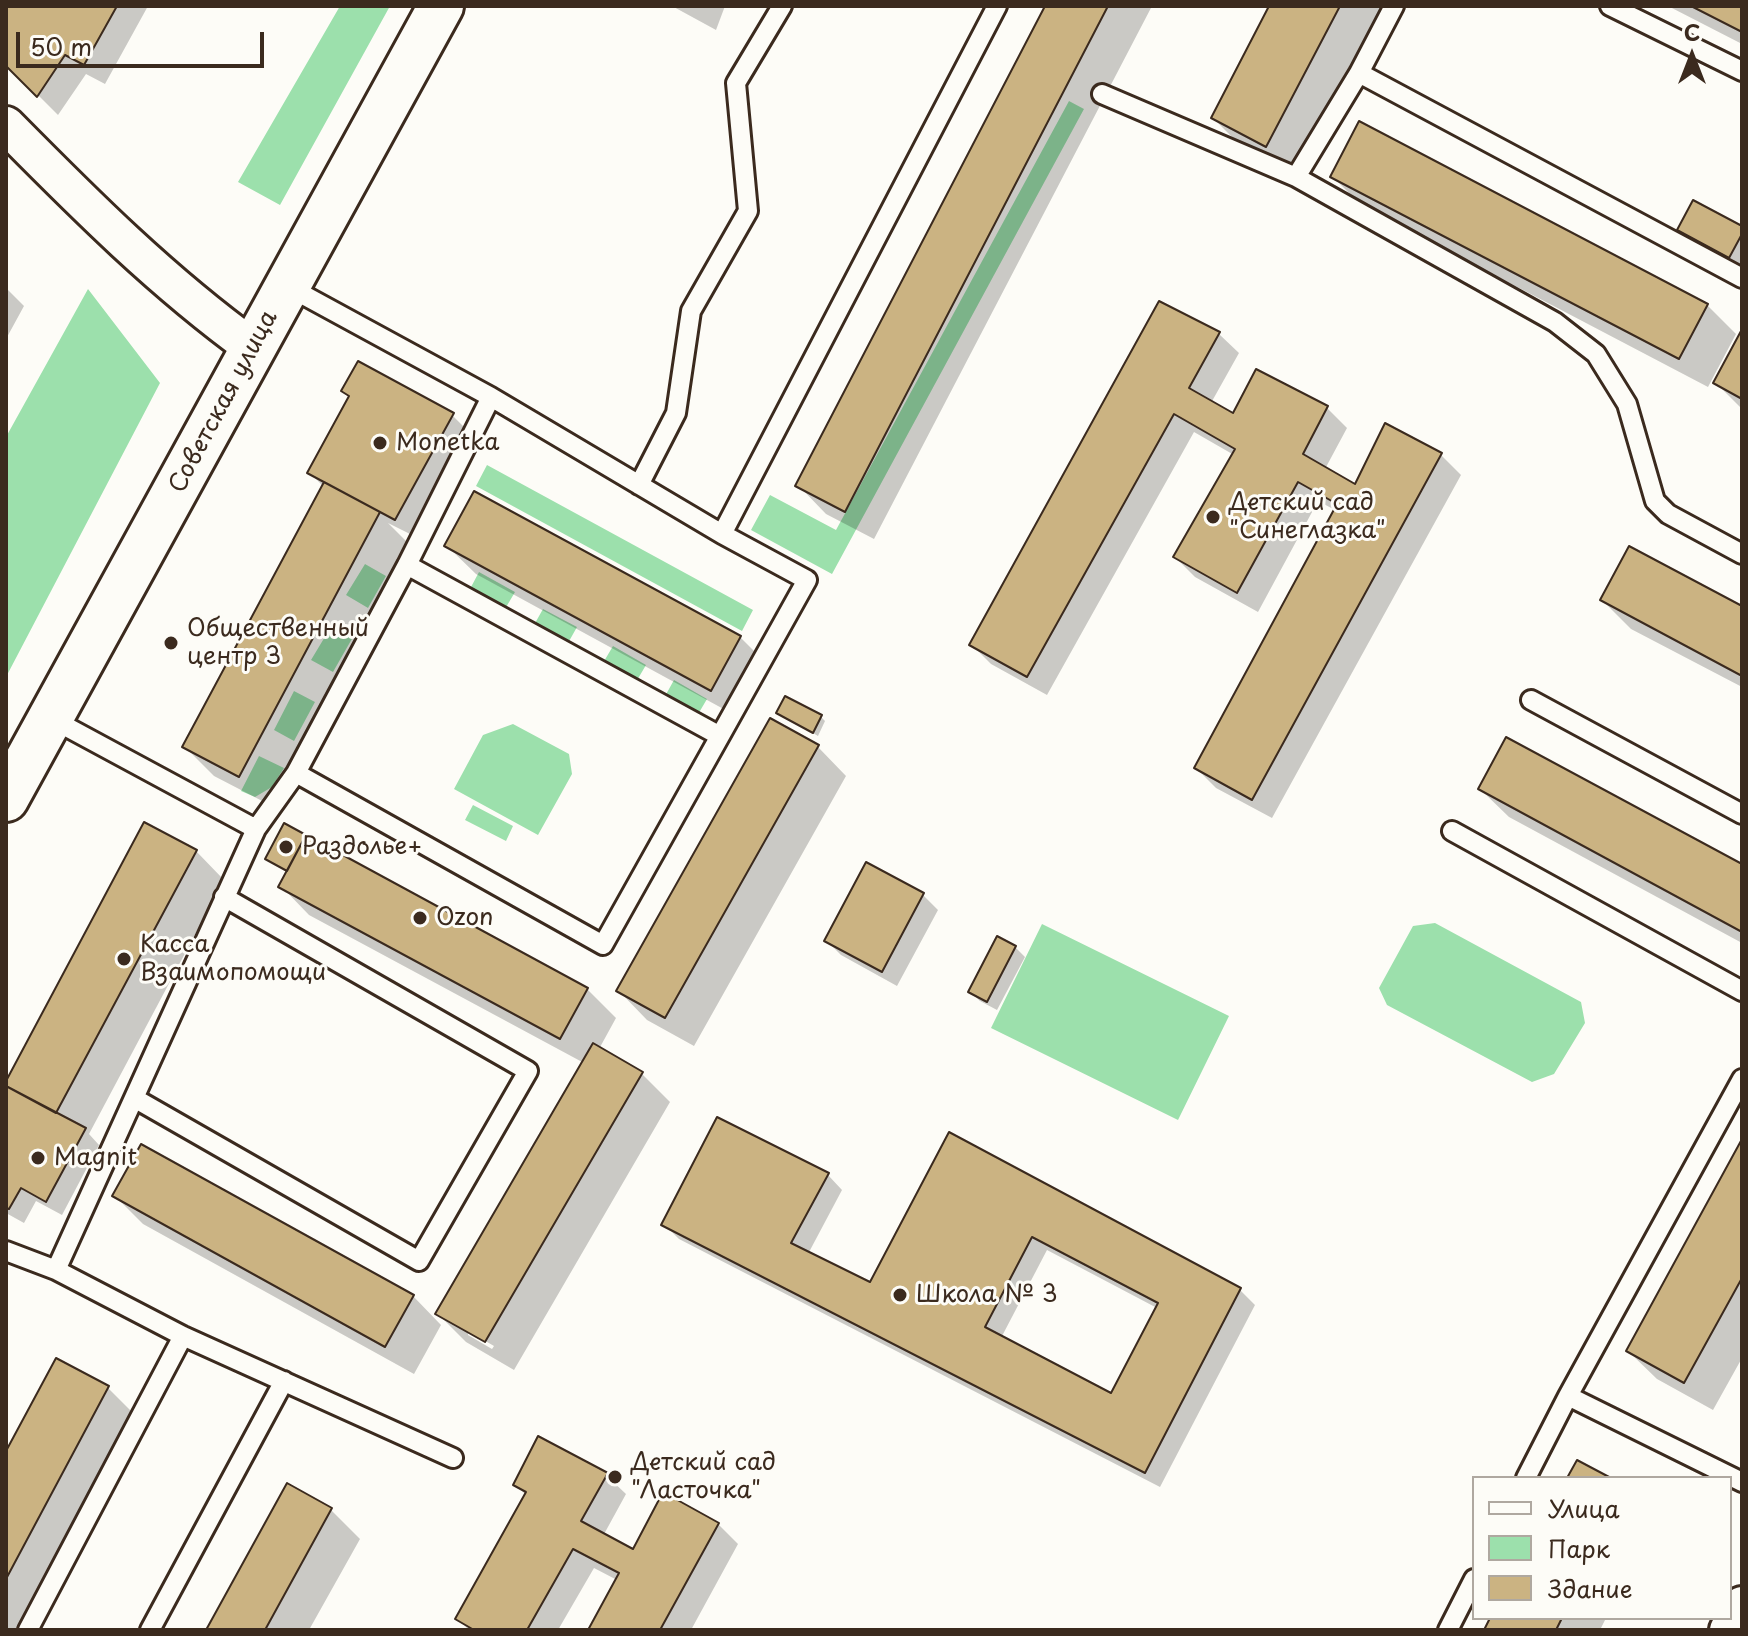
<!DOCTYPE html>
<meta charset="utf-8">
<style>
body{margin:0}
#map{position:relative;width:1748px;height:1636px;overflow:hidden;background:#fdfcf7;font-family:"Playpen Sans",sans-serif}
canvas{display:block}
.frame{position:absolute;inset:0;border:8px solid #3b2a1e;pointer-events:none}
.legend{position:absolute;left:1472px;top:1476px;width:260px;height:144px;box-sizing:border-box;background:#fdfcf7;border:2px solid #afa8a0;margin:0;padding:10px 14px;list-style:none;font-size:24px;color:#3b2a1e}
.legend li{display:flex;align-items:center;gap:16px;height:40px}
.legend b{width:40px;border:2px solid #afa8a0}
.north{position:absolute;left:1652px;top:16px;width:80px;height:80px;-webkit-text-stroke:6px #fdfcf7;paint-order:stroke;rotate:0deg;font-size:22px;font-weight:700;line-height:32px;text-align:center;color:#3b2a1e}
.north::after{content:'';display:block;margin:auto;width:28px;height:36px;background:#3b2a1e;clip-path:polygon(50% 0,100% 100%,50% 72%,0 100%)}
.scale{position:absolute;left:16px;top:32px;width:248px;height:36px;box-sizing:border-box;border:4px solid #3b2a1e;border-top:0;padding-left:10px;font-size:24px;line-height:28px;white-space:nowrap;color:#3b2a1e;-webkit-text-stroke:6px #fdfcf7;paint-order:stroke}
</style>
<div id="map">
<canvas width="1748" height="1636"></canvas>
<div class="frame"></div>
<ul class="legend">
<li><b style="height:10px;background:#fdfcf7"></b>Улица</li>
<li><b style="height:22px;background:#9ce0ac"></b>Парк</li>
<li><b style="height:22px;background:#cbb382"></b>Здание</li>
</ul>
<div class="north">С</div>
<div class="scale">50 m</div>
</div>
<script>
const c = document.querySelector('canvas').getContext('2d');
c.lineJoin = 'round';
function fill(path, color) {
  c.fillStyle = color;
  c.fill(path, 'evenodd');
}
function strokePath(path, color, width, dash) {
  c.strokeStyle = color;
  c.lineWidth = width;
  c.lineCap = dash ? 'butt' : 'round';
  c.setLineDash(dash || []);
  c.stroke(path);
}
function drawText(font, color, halo, rows, align = 'center') {
  c.font = font + ' "Playpen Sans",sans-serif';
  c.lineWidth = 6;
  c.setLineDash([]);
  c.textBaseline = 'middle';
  c.strokeStyle = halo;
  c.fillStyle = color;
  for (const [text, x, y, turn = 0] of rows) {
    c.save();
    c.translate(x, y);
    c.rotate((+turn || 0) * Math.PI / 180);
    c.textAlign = isNaN(turn) ? turn : align;
    if (halo) c.strokeText(text, 0, 0);
    c.fillText(text, 0, 0);
    c.restore();
  }
}
const green = new Path2D(`
 M340,6H390L280,205L238,182Z
 M1069,101L1084,109L832,574L751,530L770,495L836,530Z
 M88,289L160,383L6,677V437Z
 M487,465L753,610L742,631L476,486Z
 M365,564L386,576L368,608L346,595Z
 M479,572L515,592L505,609L470,589Z
 M543,609L577,627L568,643L534,625Z
 M332,625L353,637L333,672L311,660Z
 M613,646L646,665L636,682L603,663Z
 M674,680L707,699L697,716L664,698Z
 M294,691L315,702L294,741L274,730Z
 M513,724L569,754L572,774L538,835L454,789L483,735Z
 M259,756L284,768L272,787L255,797L241,791Z
 M473,805L513,826L506,841L465,820Z
 M1435,923L1581,1002L1585,1023L1554,1074L1532,1082L1387,1005L1379,988L1413,926Z
 M1042,924L1229,1016L1178,1120L991,1028Z`);
const shadow = new Path2D(`
 M6,6H148L105,84L86,74L58,115L6,63Z
 M672,6H725L716,30Z
 M1047,6H1152L874,539L826,514L798,485Z
 M1271,6H1383L1295,174L1242,147L1213,118Z
 M1668,6H1742V44Z
 M1332,176L1707,305L1736,334L1708,387L1361,205Z
 M1679,229H1742V261L1739,266L1689,239Z
 M6,288L24,306L6,339Z
 M1219,334L1239,353L1211,403L1234,416L1327,408L1347,428L1325,469L1356,487L1386,426L1441,455L1461,475L1272,818L1216,788L1196,768L1335,510L1318,501L1258,612L1195,577L1175,557L1234,455L1194,432L1047,695L991,664L971,644Z
 M1742,334V409L1716,383Z
 M344,391L452,415L467,430L410,534L388,523L408,543L268,804L214,776L185,747L324,487L309,472L350,398Z
 M447,546L740,637L769,666L740,718L476,574Z
 M1602,600L1742,609V687L1631,629Z
 M779,713L821,717L825,721L818,736Z
 M818,747L846,776L694,1046L647,1020L619,991Z
 M1480,789L1742,866V943L1509,817Z
 M196,851L224,880L89,1134L99,1145L62,1215L36,1201L24,1223L6,1213V1085Z
 M267,858L587,989L616,1018L599,1049L642,1074L670,1102L514,1370L466,1342L437,1313L584,1063L309,915L281,886L289,872ZM468,1331L494,1346L492,1349L468,1335Z
 M923,895L938,910L897,986L841,955L826,940Z
 M1015,947L1025,957L997,1010L980,1001L970,992Z
 M950,1135L1240,1290L1255,1305L1160,1487L679,1239L664,1224L828,1175L842,1190L808,1254L870,1284ZM1047,1250L1157,1308L1112,1396L1001,1338Z
 M1742,1143V1358L1713,1410L1657,1379L1628,1351Z
 M115,1196L413,1296L441,1325L414,1374L143,1224Z
 M57,1361L108,1388L137,1417L22,1630H6V1456Z
 M606,1475L626,1494L603,1536L634,1552L718,1524L738,1544L691,1630H590L617,1580L594,1568L558,1630H469L458,1619L526,1495L516,1485Z
 M288,1486L331,1510L360,1539L309,1630H208Z
 M1492,1618H1606L1600,1630H1486Z`);
const building = new Path2D(`
 M6,6H117L84,65L65,55L37,97L6,66Z
 M1045,6H1108L845,512L795,486Z
 M1269,6H1340L1266,147L1211,118Z
 M1691,6H1742V32Z
 M1359,121L1708,304L1679,359L1330,177Z
 M1693,200L1742,226V234L1729,258L1677,230Z
 M1159,301L1220,332L1189,388L1233,413L1256,369L1328,406L1303,454L1355,484L1385,423L1442,453L1252,800L1194,768L1337,504L1298,482L1237,593L1173,557L1235,449L1174,414L1027,677L969,645Z
 M1741,331H1742V399L1713,383Z
 M358,361L454,413L395,520L307,473L349,396L341,391Z
 M324,482L380,512L239,777L182,747Z
 M474,491L741,636L711,691L444,546Z
 M1629,546L1742,606V676L1600,600Z
 M785,696L822,715L813,733L776,713Z
 M770,718L819,745L665,1018L616,991Z
 M1506,737L1742,864V932L1478,789Z
 M144,822L197,850L56,1113L6,1086V1081Z
 M284,823L306,835L287,871L265,859Z
 M306,835L588,988L560,1039L278,887Z
 M866,862L924,893L882,972L824,941Z
 M997,936L1016,946L987,1002L968,992Z
 M593,1043L643,1072L485,1342L435,1314Z
 M6,1086L86,1128L46,1202L21,1188L9,1209L6,1208Z
 M717,1117L829,1173L791,1243L870,1282L949,1132L1241,1288L1145,1473L661,1225ZM1032,1237L1158,1303L1111,1393L985,1327Z
 M1742,1139V1278L1684,1383L1626,1351Z
 M141,1144L414,1295L385,1347L112,1196Z
 M56,1358L109,1386L6,1579V1451Z
 M538,1436L608,1473L581,1521L633,1549L663,1492L719,1523L660,1630H588L619,1573L573,1549L527,1630H474L455,1619L526,1492L513,1485Z
 M1577,1460L1611,1478H1567Z
 M287,1483L332,1508L265,1630H206Z
 M1490,1618H1562L1556,1630H1484Z`);
const lane = new Path2D(`
 M1394,6L1359,73L1296,177L1555,322L1596,354L1627,404L1655,501L1668,514L1742,554
 M1610,6L1742,71
 M1359,73L1742,278
 M1102,94L1296,177
 M287,286L491,397L722,534L997,6
 M639,485L676,413L691,311L748,211L736,83L782,6
 M407,565L720,736L807,580L722,534
 M1531,700L1742,814
 M52,719L256,829L296,773L407,565L491,397
 M296,773L603,945L720,736
 M1452,831L1742,991
 M1742,1079L1568,1396L1742,1482
 M134,1098L419,1261L528,1071L224,897
 M6,1251L56,1270L256,829
 M56,1270L183,1336L453,1458
 M1526,1478L1568,1396
 M28,1630L183,1336
 M150,1630L284,1381
 M1448,1630L1474,1579`);
const street = new Path2D(`
 M6,125C85,205 162,282 253,348
 M1728,1630L1742,1605`);
const secondary = new Path2D(`
 M6,799L441,6`);
const markers = [
 [380,443,8,"#3b2a1e"],
 [1213,517,8,"#3b2a1e"],
 [171,643,8,"#3b2a1e"],
 [286,847,8,"#3b2a1e"],
 [420,918,8,"#3b2a1e"],
 [124,959,8,"#3b2a1e"],
 [38,1158,8,"#3b2a1e"],
 [900,1295,8,"#3b2a1e"],
 [615,1477,8,"#3b2a1e"]
];
const streetNames = [
 ["Советская улица",224,402,-62]
];
const poiNames = [
 ["Monetka",396,443],
 ["Детский сад",1229,503],
 ["\"Синеглазка\"",1229,531],
 ["Общественный",187,629],
 ["центр 3",187,657],
 ["Раздолье+",302,847],
 ["Ozon",436,918],
 ["Касса",140,945],
 ["Взаимопомощи",140,973],
 ["Magnit",54,1158],
 ["Школа № 3",916,1295],
 ["Детский сад",631,1463],
 ["\"Ласточка\"",631,1491]
];
fill(green, '#9ce0ac');
fill(shadow, '#0003');
fill(building, '#cbb382');
strokePath(building, '#3b2a1e', 2);
strokePath(lane, '#3b2a1e', 24);
strokePath(street, '#3b2a1e', 42);
strokePath(secondary, '#3b2a1e', 50);
strokePath(lane, '#fdfcf7', 18);
strokePath(street, '#fdfcf7', 36);
strokePath(secondary, '#fdfcf7', 44);
for (const [x, y, r, color] of markers) {
  const dot = new Path2D();
  dot.arc(x, y, r, 0, 2 * Math.PI);
  c.fillStyle = color;
  c.fill(dot);
  strokePath(dot, '#fdfcf7', 3);
}
drawText('24px', '#3b2a1e', '#fdfcf7', streetNames);
drawText('24px', '#3b2a1e', '#fdfcf7', poiNames, 'left');
</script>
